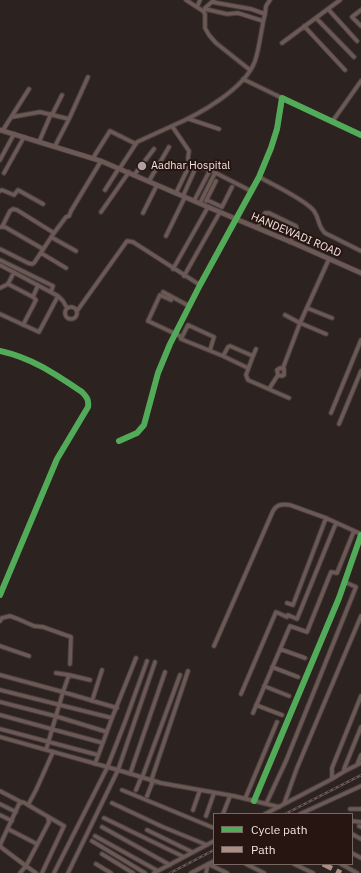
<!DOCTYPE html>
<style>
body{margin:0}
#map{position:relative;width:361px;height:873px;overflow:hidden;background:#2c221f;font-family:"IBM Plex Sans",sans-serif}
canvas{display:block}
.legend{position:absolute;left:213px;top:813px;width:140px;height:52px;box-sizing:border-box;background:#271511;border:1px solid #786864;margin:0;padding:5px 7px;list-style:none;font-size:12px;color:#f2e4e1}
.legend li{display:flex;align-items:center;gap:8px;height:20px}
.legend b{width:20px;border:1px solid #786864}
</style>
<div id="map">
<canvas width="361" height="873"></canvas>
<ul class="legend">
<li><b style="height:5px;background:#51ab58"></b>Cycle path</li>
<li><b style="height:5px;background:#ac8f84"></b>Path</li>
</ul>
</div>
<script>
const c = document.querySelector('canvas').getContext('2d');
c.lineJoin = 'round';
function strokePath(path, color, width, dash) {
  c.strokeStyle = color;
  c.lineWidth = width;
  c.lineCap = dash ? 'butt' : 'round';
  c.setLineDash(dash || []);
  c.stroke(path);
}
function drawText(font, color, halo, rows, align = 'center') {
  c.font = font + ' "IBM Plex Sans",sans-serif';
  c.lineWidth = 4;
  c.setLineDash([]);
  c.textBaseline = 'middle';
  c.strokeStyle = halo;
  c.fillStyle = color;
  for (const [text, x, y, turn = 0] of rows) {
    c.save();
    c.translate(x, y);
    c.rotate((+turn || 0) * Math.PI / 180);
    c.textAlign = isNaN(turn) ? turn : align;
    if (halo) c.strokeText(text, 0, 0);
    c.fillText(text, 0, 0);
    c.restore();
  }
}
const minor = new Path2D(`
 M186,0L203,11L205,14V28L209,35L216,43L250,70
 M212,2L251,9L265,14
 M197,7L200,0
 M205,8L214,0
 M205,9L227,14L238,13L263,21
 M328,9L357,41
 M361,10L352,17L361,26
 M316,18L354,57
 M304,26L345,70
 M282,43L340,0
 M243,79L282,98
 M52,115L62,95
 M12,117L40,112L69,119L55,146
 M69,119L88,77
 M189,119L219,129
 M332,122L361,81
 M3,130L29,89
 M39,142L51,114
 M93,158L110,131L136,144
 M0,160L14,134
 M120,168L137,142L172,126
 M4,173L24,137
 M134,175L154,149
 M259,177C272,184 306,200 314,211C320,219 317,225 325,233L361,251
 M149,181L169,147
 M105,190L119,168
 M0,191L2,190L14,195L18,190L43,204
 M251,191L210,170L189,164L188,158L189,151L172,126C198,115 245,89 255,61C260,46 261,29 265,14L266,6L270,0
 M176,193L190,164
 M183,196L196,167
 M207,200L222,207L232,187
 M194,201L210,170
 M206,201L216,181
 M200,203L215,173
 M101,212L129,172
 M143,213L157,185
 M0,227H5L43,249
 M2,227L10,211L13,209L17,210L54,233
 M257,228L265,213H269L296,226L297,229L290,242
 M166,236L185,197
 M51,237L76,251
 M0,249L28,263L32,264L34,263L54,233L66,217L69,216L71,211L101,161
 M41,253L66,268
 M0,260L53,286L51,292
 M0,265L58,296L63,301L67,308
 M173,269L208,207
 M184,276L220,212
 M8,284L33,297L36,300L23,325
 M0,288L8,284L14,272
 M163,292L189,306
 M33,297L38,285
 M171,300L160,295L148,321L180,336L181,339L223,356L228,347L230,346L253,356L256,349
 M65 313a6 6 0 1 1 12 0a6 6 0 1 1-12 0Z
 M307,308L332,318
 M77,311L127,241L133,242L200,285
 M0,314L39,332L58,296
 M285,315L300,323L326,334
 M181,339L188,325L214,337L210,350
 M0,351C32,358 55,374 82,392C87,397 89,400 88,407L57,459L0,595
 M223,356L248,368
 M253,356L246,375L248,380L289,398
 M283,368L300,323L329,259
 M269,389L278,375L277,370L280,368L284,369V375L282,376L278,375
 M331,413L361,340
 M339,424L361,371
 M119,441L137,433L144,425L158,373L170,344L200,285L259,177L271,148L277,129L282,98L361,135
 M287,603L293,605L326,518
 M0,621L2,618L10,616L18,619L34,626L43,627L71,637L70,664
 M0,646L29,656
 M214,646L273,511C277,504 282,504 290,505L326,518L361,534
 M280,649L305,658
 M272,667L298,677
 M56,673L69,675
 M0,675L63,692L69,675L90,680
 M264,686L289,696
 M0,690L112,718
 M241,694L276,612L287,617L288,615L297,619L336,523
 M92,701L102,670
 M0,702L55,716L107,732
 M256,705L282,715
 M253,713L290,626L307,632L331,572L337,573L354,531
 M0,715L103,743
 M0,729L98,755
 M0,737L118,770L155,662
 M46,750L63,692L117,708
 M361,755L357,765L361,763
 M95,764L112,718L136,658
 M357,765L345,771L344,769L361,727
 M130,774L165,672
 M142,778L180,675
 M332,779V768L361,696
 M151,781L188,671
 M122,790L214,828
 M136,790L141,778
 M0,791L21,802
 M147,796L153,781
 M245,799L277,722
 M254,801L339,598L361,535
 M112,803L163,827L207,845
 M0,804L16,812
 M266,804L286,761L356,587L345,582
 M284,804L297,768L361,616
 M28,805L23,802L19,804L0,845L2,848L26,866L49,822L48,818
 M350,809H361
 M193,810L200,790
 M223,814L230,796
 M265,814L332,779L345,771
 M300,814L361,786
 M0,815L12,821
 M206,816L214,793
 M104,818L184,857
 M352,821L361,822
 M359,826L361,827
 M102,827L170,865
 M8,829L37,844
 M147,830L192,852
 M352,834L361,839
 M95,836L158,871
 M92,841L145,873
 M352,853L361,858
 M102,854L133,873
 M96,864L111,873
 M246,864L264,873
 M294,864L313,873
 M341,864L357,873
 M20,873L26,866L36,873
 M42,873L64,826L28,805L36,790L53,752
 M54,873L107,768L125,722L147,661
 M68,873L118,770L161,783L234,796L279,807
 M154,873L214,841
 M191,873L214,861
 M206,873L208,864L227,873`);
const major = new Path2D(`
 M0,130L101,161L236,219L298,245L361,273`);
const rail = new Path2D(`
 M285,814L361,775
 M170,873L214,850`);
const quiet = new Path2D(`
 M323,864L341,873`);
const cycleway = new Path2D(`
 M0,351C32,358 55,374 82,392C87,397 89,400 88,407L57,459L0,595
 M119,441L137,433L144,425L158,373L170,344L200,285L259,177L271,148L277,129L282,98L361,135
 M254,801L339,598L361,535`);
const markers = [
 [142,166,5,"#ada09d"]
];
const poiNames = [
 ["Aadhar Hospital",151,166]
];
const streetNames = [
 ["HANDEWADI ROAD",296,235,23]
];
strokePath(minor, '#473e3b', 5.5);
strokePath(major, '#473e3b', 6);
strokePath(minor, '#6c5955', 3.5);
strokePath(major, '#6c5956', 4.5);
strokePath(rail, '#685956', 2.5);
strokePath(rail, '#271511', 1, [3]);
strokePath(quiet, '#ac8f84', 5, [10, 5]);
strokePath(cycleway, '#51ab58', 6);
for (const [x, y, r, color] of markers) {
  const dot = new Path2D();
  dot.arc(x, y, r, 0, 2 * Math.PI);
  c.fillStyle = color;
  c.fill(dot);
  strokePath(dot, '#271511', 1.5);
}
drawText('11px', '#f2e4e1', '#271511', poiNames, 'left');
drawText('11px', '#f2e4e1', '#271511', streetNames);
</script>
